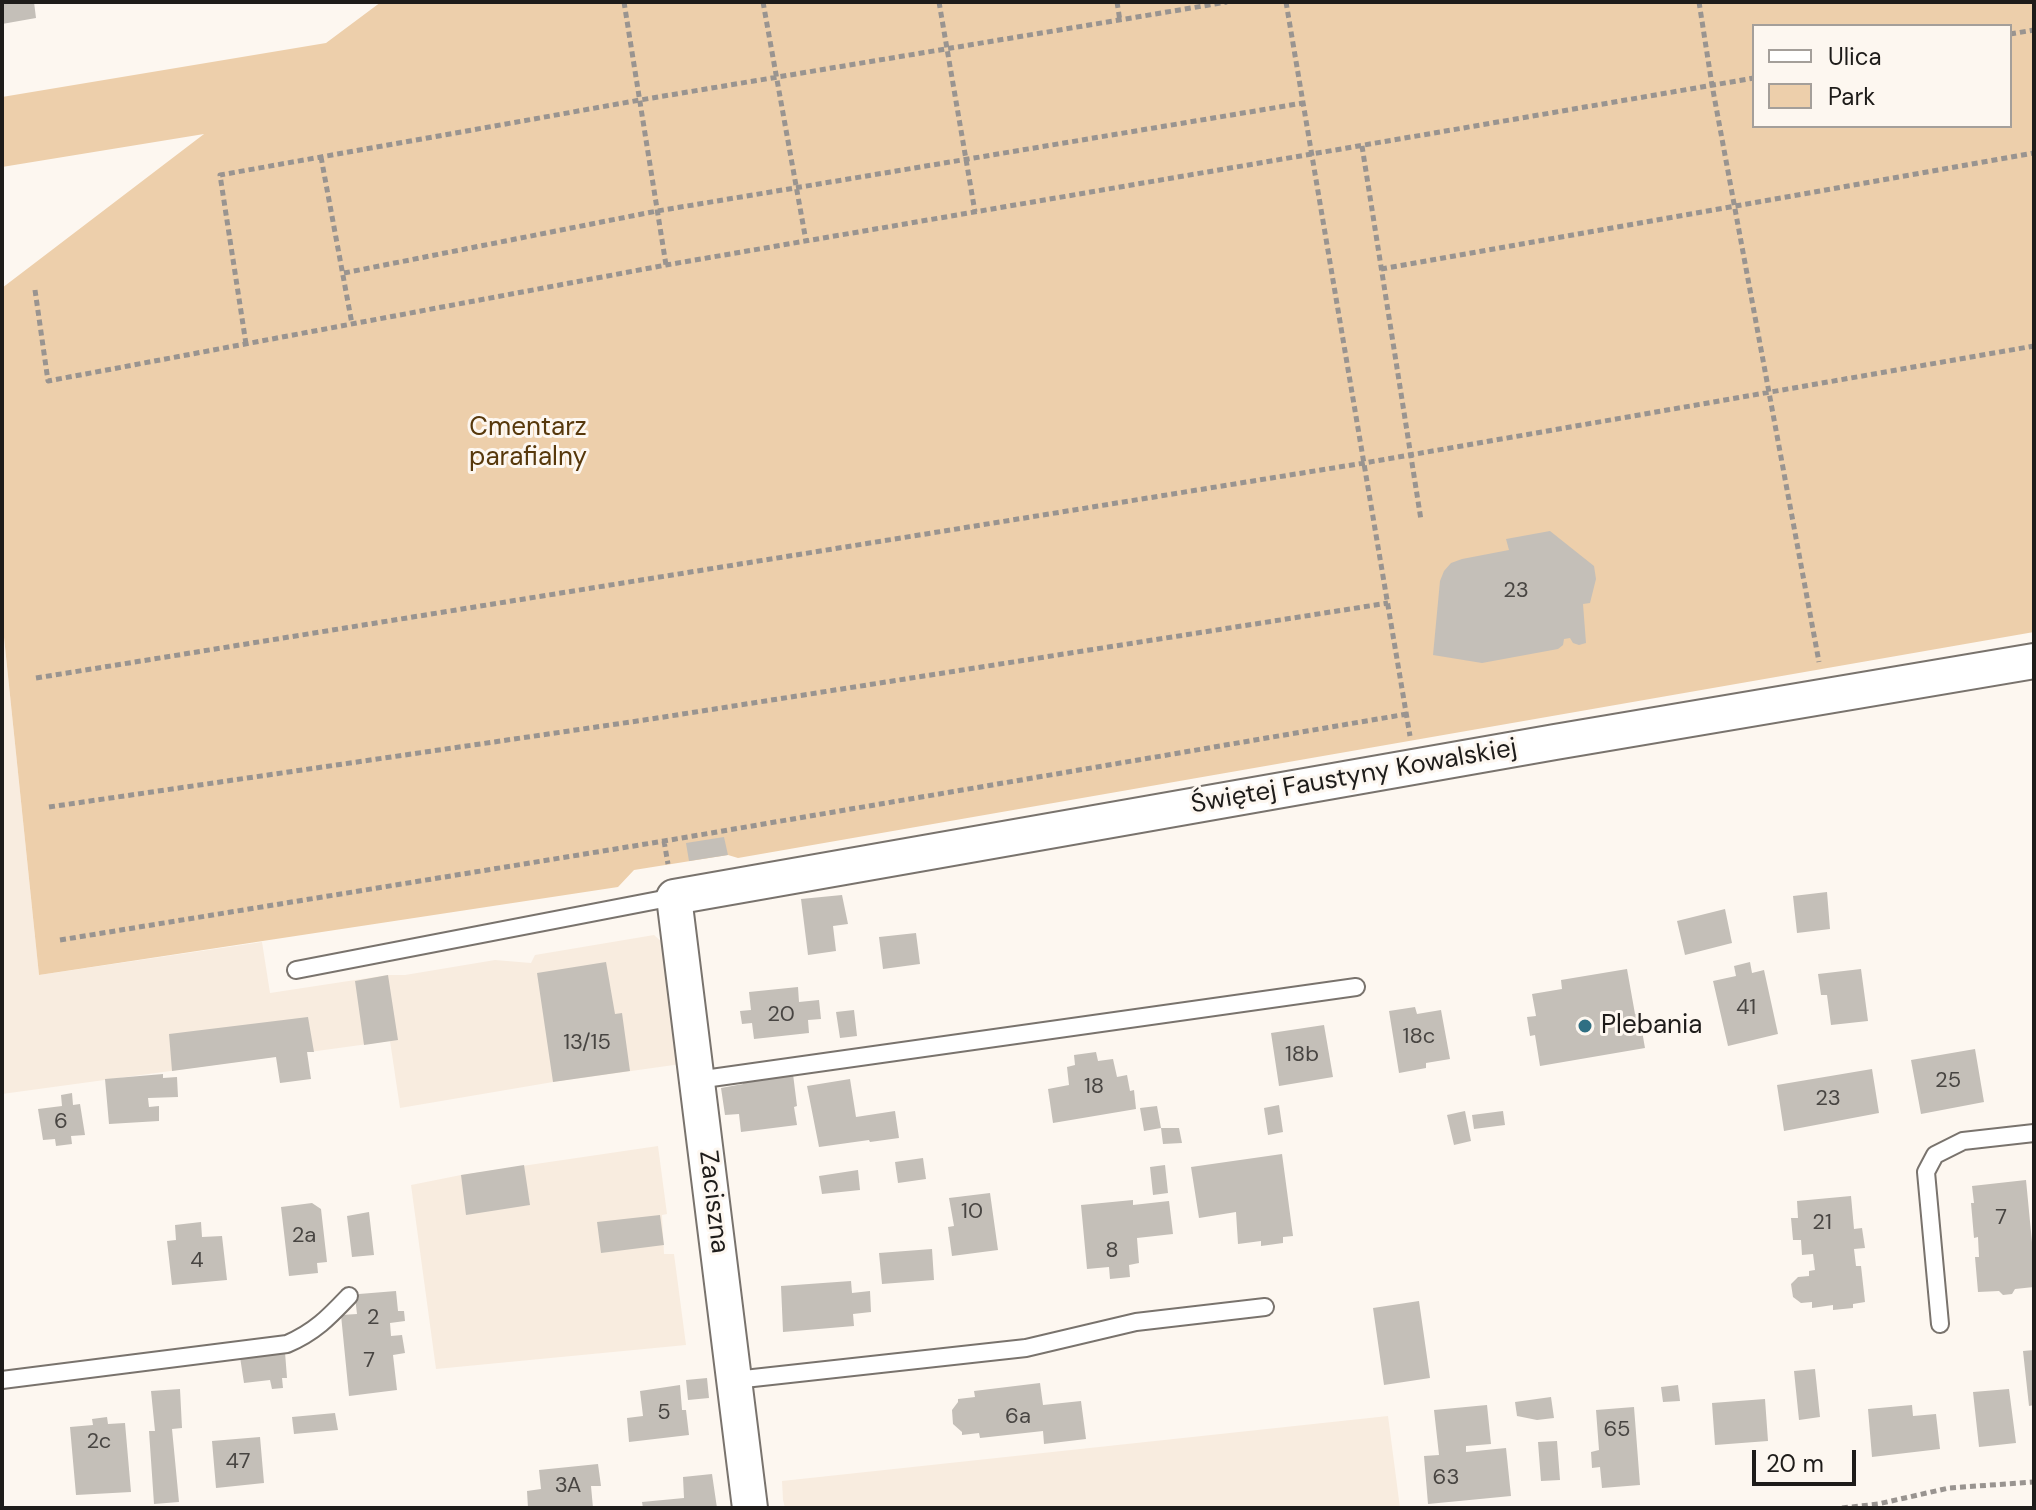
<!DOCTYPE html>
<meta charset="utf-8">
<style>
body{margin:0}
#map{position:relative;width:2036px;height:1510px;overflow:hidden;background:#fdf7f0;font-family:"DM Sans",sans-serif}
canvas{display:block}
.frame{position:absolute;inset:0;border:4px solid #1e1c1a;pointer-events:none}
.legend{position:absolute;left:1752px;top:24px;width:260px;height:104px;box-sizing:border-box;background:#fdf7f0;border:2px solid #a49f9a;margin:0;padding:10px 14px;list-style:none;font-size:24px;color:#1e1c1a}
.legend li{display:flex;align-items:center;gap:16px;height:40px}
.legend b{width:40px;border:2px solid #a49f9a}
.scale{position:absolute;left:1752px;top:1450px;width:104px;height:36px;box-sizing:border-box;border:4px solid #1e1c1a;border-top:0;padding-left:10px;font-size:24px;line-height:28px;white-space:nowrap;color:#1e1c1a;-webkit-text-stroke:6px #fdf7f0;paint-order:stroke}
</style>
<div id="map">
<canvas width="2036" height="1510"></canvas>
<div class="frame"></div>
<ul class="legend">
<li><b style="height:10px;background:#fff"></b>Ulica</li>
<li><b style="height:22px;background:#edcfab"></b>Park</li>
</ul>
<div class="scale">20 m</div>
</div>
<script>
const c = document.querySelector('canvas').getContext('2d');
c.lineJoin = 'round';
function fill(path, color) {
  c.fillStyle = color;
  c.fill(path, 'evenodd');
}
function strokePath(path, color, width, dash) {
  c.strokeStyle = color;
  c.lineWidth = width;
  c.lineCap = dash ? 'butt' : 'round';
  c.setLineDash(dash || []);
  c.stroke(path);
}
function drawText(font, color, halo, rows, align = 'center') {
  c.font = font + ' "DM Sans",sans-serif';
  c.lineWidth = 6;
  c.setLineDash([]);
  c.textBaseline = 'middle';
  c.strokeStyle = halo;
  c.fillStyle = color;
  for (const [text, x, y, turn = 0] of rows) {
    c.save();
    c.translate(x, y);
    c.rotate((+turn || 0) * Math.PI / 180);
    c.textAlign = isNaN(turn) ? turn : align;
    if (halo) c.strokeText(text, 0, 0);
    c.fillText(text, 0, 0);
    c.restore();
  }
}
const built = new Path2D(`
 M2,618L39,975L262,942L270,993L388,975H405L495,960L531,963L535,955L654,935L662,942L681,1064L553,1082L400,1108L390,1041L2,1094Z
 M658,1146L667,1214L662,1215L664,1254H674L686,1345L436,1369L411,1185L461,1175Z
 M1388,1416L1400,1508H785L783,1500L782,1481Z`);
const green = new Path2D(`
 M381,2H2034V632L738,858L728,855L634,870L618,887L39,975L2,618V288L204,134L2,167V97L326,43ZM1754,26H2010V126H1754Z`);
const building = new Path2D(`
 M2,2H34L36,18L2,24Z
 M1550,531L1594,566L1596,579L1590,603L1583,604L1586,643L1579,645L1573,643L1570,638L1564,639L1563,645L1558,649L1482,663L1433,655L1440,581L1444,571L1451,563L1462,559L1509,550L1506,539Z
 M724,837L728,855L689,861L686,843Z
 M1827,892L1830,929L1797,933L1793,896Z
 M842,895L848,924L833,926L836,951L808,955L801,899Z
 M1725,909L1732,943L1685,955L1677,921Z
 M916,933L920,964L883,969L879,937Z
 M606,962L615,1014L622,1013L630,1071L553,1082L537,973Z
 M1750,962L1752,973L1764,970L1778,1034L1728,1046L1713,981L1736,976L1734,966Z
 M1627,969L1635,1014H1639L1645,1048L1540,1066L1535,1035L1530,1036L1527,1017L1536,1016L1532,994L1562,989L1561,980Z
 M1861,969L1868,1021L1831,1025L1827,995H1821L1818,974Z
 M388,975L398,1040L364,1045L355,981Z
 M798,987L799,1002L819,1000L821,1019L808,1020L809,1033L754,1039L752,1023L742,1024L740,1011L751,1010L749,992Z
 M1415,1007L1417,1014L1441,1010L1450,1059L1426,1063V1068L1399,1073L1389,1011Z
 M854,1010L857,1036L840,1038L836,1012Z
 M308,1017L314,1052H307L311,1079L280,1083L276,1057L172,1071L169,1034Z
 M1324,1025L1333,1077L1279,1086L1271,1033Z
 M1975,1049L1984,1102L1921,1114L1911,1060Z
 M1096,1052L1098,1061L1113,1059L1117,1077L1127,1075L1130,1091L1134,1090L1136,1109L1053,1123L1048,1089L1069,1085L1067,1067L1075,1065L1074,1055Z
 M1872,1069L1879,1113L1784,1131L1777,1085Z
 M163,1074V1078L177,1077L178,1097L148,1098L149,1107L159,1106V1121L109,1124L105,1079Z
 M793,1074L797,1106L794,1107L797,1125L741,1132L739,1114L725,1115L721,1088L743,1084V1082Z
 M850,1079L856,1117L895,1111L899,1138L870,1142L869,1140L819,1147L807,1086Z
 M72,1093L73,1105L80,1104L85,1135L71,1136L72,1144L56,1146L55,1139L43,1140L38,1109L62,1106L61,1095Z
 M1279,1105L1283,1132L1268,1135L1264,1108Z
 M1157,1106L1161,1128H1179L1182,1143L1163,1144L1161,1128L1144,1131L1140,1108Z
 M1465,1111L1471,1141L1454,1145L1447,1115Z
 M1503,1111L1505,1125L1474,1129L1472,1115Z
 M1282,1154L1293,1236L1283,1237V1243L1261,1246V1241L1238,1244L1236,1212L1199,1218L1191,1167Z
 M923,1158L926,1179L898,1183L895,1162Z
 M524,1165L530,1205L466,1215L461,1175Z
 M1165,1165L1168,1193L1153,1195L1150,1167Z
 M858,1170L860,1190L822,1194L819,1176Z
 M2026,1180L2034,1263V1287L2015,1289L2012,1294L2003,1295L1999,1291L1978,1292L1975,1257H1979L1978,1237L1974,1238L1971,1203H1974L1972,1186Z
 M990,1193L998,1250L952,1256L948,1227L954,1226L949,1198Z
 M1851,1196L1854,1229L1862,1228L1865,1248L1854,1249L1856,1266H1861L1865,1302L1853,1304V1308L1833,1310V1305L1812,1308V1302L1801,1303L1793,1297L1791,1284L1798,1277L1809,1276V1271L1815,1270L1813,1254L1802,1255L1801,1240H1793L1791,1218H1798L1797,1201Z
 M1133,1200V1205L1169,1201L1173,1234L1137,1238L1139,1263L1129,1265L1130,1277L1110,1279L1109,1267L1087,1269L1081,1205Z
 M312,1203L321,1209L327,1262L317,1263L318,1273L289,1276L281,1207Z
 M369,1212L374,1255L352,1257L347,1216Z
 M660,1215L664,1245L601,1253L597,1222Z
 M201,1222L202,1237L222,1236L227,1280L172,1285L167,1241L176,1240L175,1225Z
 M932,1249L934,1280L882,1284L879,1253Z
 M851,1281L852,1293L870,1291L871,1312L853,1314L854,1326L783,1332L781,1286Z
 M396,1291L398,1311H404L405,1321L390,1323L391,1336L402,1335L405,1353L393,1355L397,1390L349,1396L341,1315L357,1314L355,1297L359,1294Z
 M1419,1301L1430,1378L1384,1385L1373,1308Z
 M2034,1350V1405L2029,1406L2023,1351Z
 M285,1352L287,1378H282L283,1388L272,1389L270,1380L244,1383L240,1357Z
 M1815,1369L1820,1417L1799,1420L1794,1371Z
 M707,1378L709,1398L688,1400L686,1380Z
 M1040,1383L1043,1405L1081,1401L1086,1439L1044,1444L1043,1431L980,1438L979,1433L962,1435V1432L953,1424L952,1410L958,1402V1399L975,1397L974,1391Z
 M680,1385L682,1410H686L689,1435L629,1442L627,1418L643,1416L640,1391Z
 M1678,1385L1680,1401L1663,1402L1661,1387Z
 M180,1389L182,1428L172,1429L179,1502L154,1504L149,1431H155L151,1391Z
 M2009,1389L2016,1443L1979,1447L1973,1392Z
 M1551,1397L1554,1418L1537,1420L1517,1416L1515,1402Z
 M1765,1399L1768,1441L1715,1445L1712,1403Z
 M1487,1405L1491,1444L1466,1446V1452L1506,1448L1511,1496L1428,1504L1424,1456L1439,1455L1434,1410Z
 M1912,1405L1913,1416L1936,1414L1940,1449L1872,1457L1868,1409Z
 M1634,1407L1640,1485L1602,1488L1600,1467L1592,1468L1591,1452L1599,1450L1596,1410Z
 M335,1413L338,1430L294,1434L292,1417Z
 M107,1417L108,1424L125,1423L131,1492L76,1495L70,1427L93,1425L92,1419Z
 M260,1437L264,1483L216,1488L212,1441Z
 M1557,1441L1560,1480L1541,1481L1538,1442Z
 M598,1464L601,1486H591L593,1508H528L527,1491L541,1489L539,1470Z
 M712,1474L717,1508H643L642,1502L684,1498L683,1477Z`);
const path = new Path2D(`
 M624,2L666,265
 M763,2L806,241
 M939,2L975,212
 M1117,2L1120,21
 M1286,2L1410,736
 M1699,2L1712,85L1819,662
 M2010,34L2034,30
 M1362,146L1421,520
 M321,157L352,324
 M1381,269L2034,153
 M344,273L657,211L1303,103
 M35,290L48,381L666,265L1754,78
 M246,344L220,175L640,100L1227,2
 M36,678L1364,463L2034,346
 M49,807L651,719L1388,603
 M664,841L668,864
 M60,940L664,841L1407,714
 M1842,1508L1878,1504L1949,1488L2034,1482`);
const service = new Path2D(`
 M296,970L674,897
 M697,1080L1356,987
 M1940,1324L1926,1172L1935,1155L1963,1141L2034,1133
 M2,1380L287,1344C315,1332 329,1317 349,1296
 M735,1380L1026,1348L1136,1322L1265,1307`);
const minor = new Path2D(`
 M750,1508L674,897L1555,742L2034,661`);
const markers = [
 [1585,1026,8,"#2f6f83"]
];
const numberNames = [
 ["23",1516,591],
 ["41",1746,1008],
 ["20",781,1015],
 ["18c",1419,1037],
 ["13/15",587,1043],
 ["18b",1302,1055],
 ["25",1948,1081],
 ["18",1094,1087],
 ["23",1828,1099],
 ["6",61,1122],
 ["10",972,1212],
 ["7",2001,1218],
 ["21",1822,1223],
 ["2a",304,1236],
 ["8",1112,1251],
 ["4",197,1261],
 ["2",373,1318],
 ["7",369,1361],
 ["5",664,1413],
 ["6a",1018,1417],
 ["65",1617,1430],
 ["2c",99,1442],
 ["47",238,1462],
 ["63",1446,1478],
 ["3A",568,1486]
];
const parkNames = [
 ["Cmentarz",528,428],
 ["parafialny",528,458]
];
const streetNames = [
 ["Świętej Faustyny Kowalskiej",1354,777,-10],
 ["Zaciszna",713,1202,83]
];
const poiNames = [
 ["Plebania",1601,1026]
];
fill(built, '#f8ecdf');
fill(green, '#edcfab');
fill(building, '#c4bfb8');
strokePath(service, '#79736d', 20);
strokePath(minor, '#79736d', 38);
strokePath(path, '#999490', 5, [6, 4]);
strokePath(service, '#fff', 16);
strokePath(minor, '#fff', 34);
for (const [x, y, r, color] of markers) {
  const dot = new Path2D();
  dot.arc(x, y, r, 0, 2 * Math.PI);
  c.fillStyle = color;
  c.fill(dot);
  strokePath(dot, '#fdf7f0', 3);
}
drawText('22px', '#484542', null, numberNames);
drawText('26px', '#57380b', '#fdf7f0', parkNames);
drawText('26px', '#1e1c1a', '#fdf7f0', streetNames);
drawText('26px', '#1e1c1a', '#fdf7f0', poiNames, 'left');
</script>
